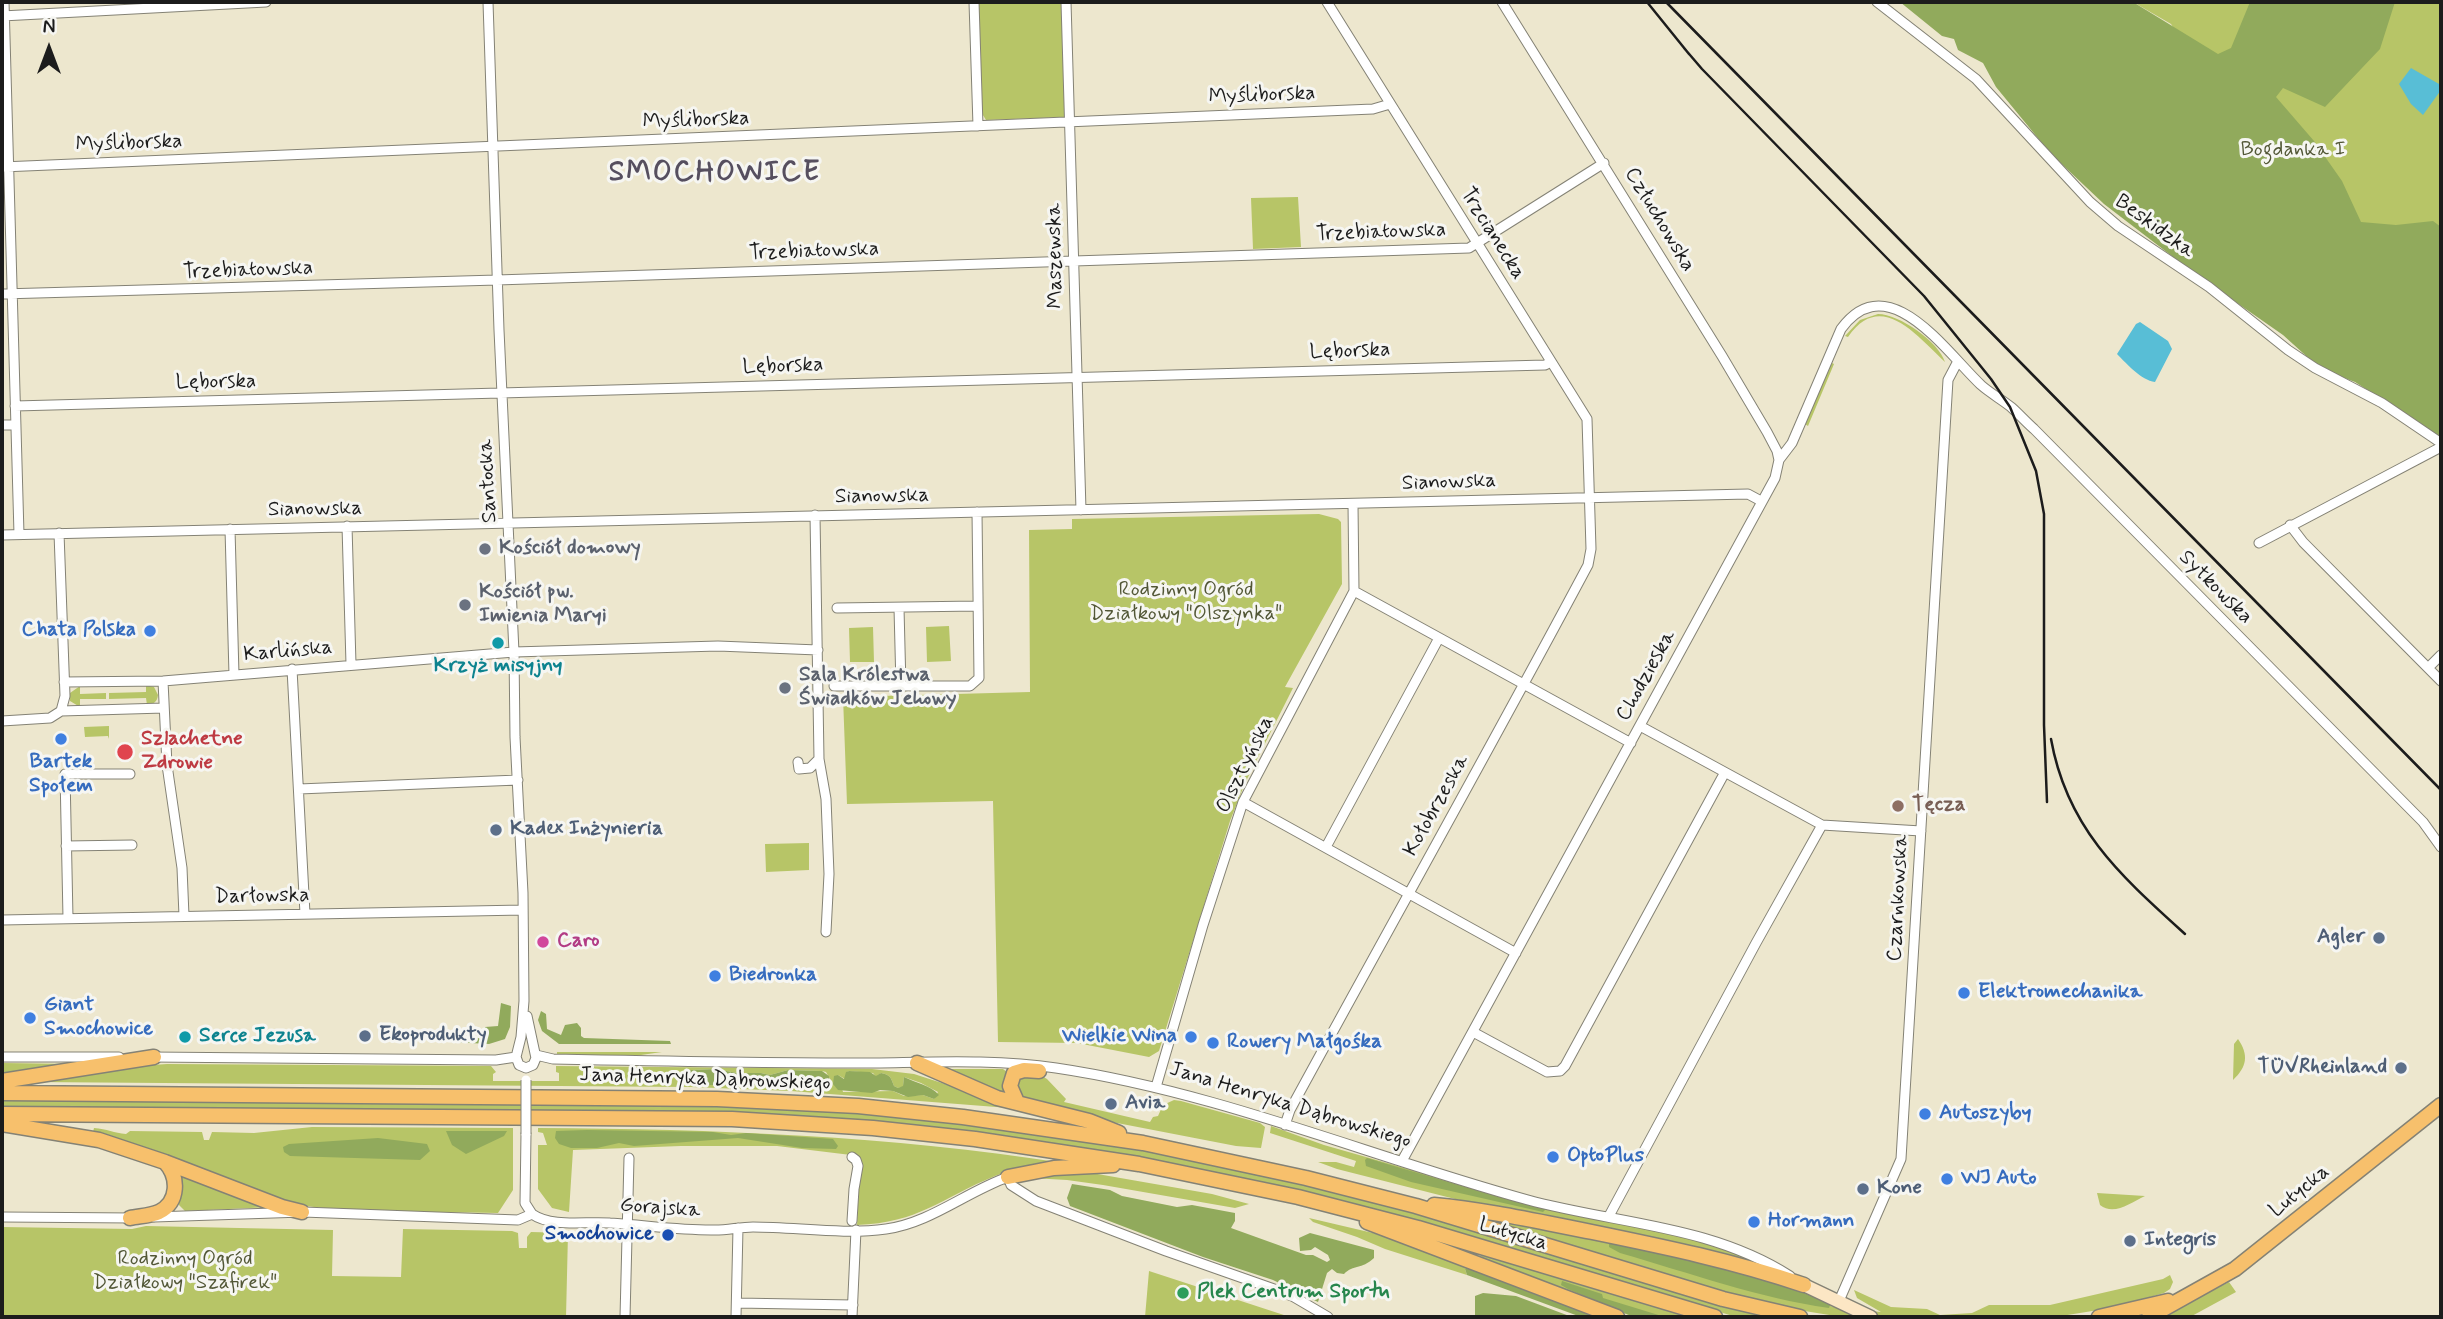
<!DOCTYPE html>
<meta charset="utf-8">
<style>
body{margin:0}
#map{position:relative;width:2443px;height:1319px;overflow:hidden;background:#ede7ce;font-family:Mynerve,sans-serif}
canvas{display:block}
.frame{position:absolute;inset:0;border:4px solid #1c1c1c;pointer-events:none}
.north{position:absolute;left:14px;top:14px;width:70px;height:70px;-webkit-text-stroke:5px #f6f6f2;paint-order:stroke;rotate:0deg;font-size:19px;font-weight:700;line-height:28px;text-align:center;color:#1c1c1c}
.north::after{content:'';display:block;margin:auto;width:24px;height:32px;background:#1c1c1c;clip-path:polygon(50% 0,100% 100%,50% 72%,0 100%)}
</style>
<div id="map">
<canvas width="2443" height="1319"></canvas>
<div class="frame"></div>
<div class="north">N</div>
</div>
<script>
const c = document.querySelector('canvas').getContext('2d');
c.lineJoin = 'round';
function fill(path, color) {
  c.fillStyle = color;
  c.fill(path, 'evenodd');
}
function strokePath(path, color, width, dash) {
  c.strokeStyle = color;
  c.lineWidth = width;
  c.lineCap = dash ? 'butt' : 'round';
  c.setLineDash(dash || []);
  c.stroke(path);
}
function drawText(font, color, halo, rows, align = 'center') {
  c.font = font + ' Mynerve,sans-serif';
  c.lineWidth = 6;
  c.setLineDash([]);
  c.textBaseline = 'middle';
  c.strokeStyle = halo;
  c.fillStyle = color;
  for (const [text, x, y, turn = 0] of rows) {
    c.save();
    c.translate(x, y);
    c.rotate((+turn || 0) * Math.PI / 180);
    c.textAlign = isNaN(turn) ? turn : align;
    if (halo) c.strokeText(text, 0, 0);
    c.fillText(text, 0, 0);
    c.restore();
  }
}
const green = new Path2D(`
 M978,2H1063L1066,117L986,120L981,112Z
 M2133,2H2441V246L2359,325L2171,24Z
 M1298,197L1301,247L1253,249L1251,198Z
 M1878,314C1899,314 1939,342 1945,362C1917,336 1881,289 1848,337L1845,336L1860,320Z
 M1832,363L1834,364L1808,426L1805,424Z
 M1319,514L1338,519L1341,522L1342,584L1285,687L1293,688L1245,783L1230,821L1159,1051L1149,1057L1077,1043L998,1042L993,801L847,804L843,697L1030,692L1029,530L1072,529V519Z
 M949,626L951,661L927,662L926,627Z
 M873,627L874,662H850L849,628Z
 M146,685L154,687L158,695C157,702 154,704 147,705L146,698L109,699V693L146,692Z
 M80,686V694L106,693V699H80V707L70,701V693Z
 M109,726V739L108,736L85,737L84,727Z
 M809,843V870L766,872L765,844Z
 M2238,1039C2249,1055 2247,1067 2233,1080L2234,1044Z
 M557,1052H662L634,1056H557Z
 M2,1063L79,1064L2,1076Z
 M167,1064L491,1066L496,1072L493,1074V1081H559V1073L556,1072V1066L872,1069L914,1074L1010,1105L1009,1108L791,1091L691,1087L32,1082L138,1066ZM716,1069L737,1073H761L770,1075L788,1070L822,1071L826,1072L830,1079L829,1086C817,1092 805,1082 792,1087L729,1083L715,1086L707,1083L697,1085L685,1075L691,1070ZM848,1071L873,1073L876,1077L881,1073C891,1075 891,1078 894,1086L898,1088L903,1087L904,1077L921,1083L938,1092L934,1099L923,1095L904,1096L893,1091L843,1092L838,1075L845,1079Z
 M933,1069H1003L1007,1072L1005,1093Z
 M1040,1075L1047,1079L1066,1099L1064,1102L1150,1122L1153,1117L1158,1116L1163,1105L1174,1100L1181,1101L1260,1123L1265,1127L1261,1148L1236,1146L1086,1117L1021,1098L1015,1083L1018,1077Z
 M2,1099L691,1104L879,1114L979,1125L1104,1142L1264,1174L1374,1201L1772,1317L1733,1316L1407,1219L896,1125L2,1108Z
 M1271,1126L1324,1145L1527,1203L1637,1225L1709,1243L1754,1261L1673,1242L1455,1199L1337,1169L1318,1162H1336L1354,1167L1356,1161L1270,1133Z
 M312,1127L513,1128V1190L498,1213C428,1212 355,1215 286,1203L93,1132L94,1128C107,1129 114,1133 126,1134L130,1131L202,1132L204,1140H209L212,1132L254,1133Z
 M538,1128C715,1129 890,1136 1064,1163C1041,1166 1016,1167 995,1176C941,1198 919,1223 857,1225L860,1164L851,1155L777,1146H681L573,1150L569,1212L552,1208L538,1189V1145H547L543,1133L538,1132Z
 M1086,1172L1212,1194L1249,1204L1235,1208L1103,1185L1067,1180L1031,1178L1028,1176Z
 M178,1173L272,1207L185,1211L179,1205Z
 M2097,1193L2145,1196C2130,1203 2114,1216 2100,1205Z
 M1463,1213L1682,1256L1796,1289L1833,1307L1881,1312L1857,1298L1854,1290L1891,1307L1927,1309L1940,1315L1972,1313L1989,1305H2050L2163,1279L2170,1275L2173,1282L2170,1289L2164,1293L2111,1308L2055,1317H1842L1792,1309L1725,1293Z
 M1309,1218L1390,1237L1468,1266L1465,1269L1467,1275L1385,1249L1357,1237L1313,1222Z
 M146,1226L333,1230L332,1276L401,1277L403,1229L512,1231L518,1233L519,1248H527V1237L531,1232L568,1233L566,1317H2V1227L132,1229Z
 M1480,1255L1692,1317H1634L1484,1260Z
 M1149,1271L1290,1317H1145Z
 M2229,1282L2236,1292L2190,1317H2161Z`);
const forest = new Path2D(`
 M1900,2H2133L2218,54L2231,48L2250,2H2395L2380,49L2325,107L2283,88L2276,97L2314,141L2342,181L2361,222L2396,225L2433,221L2441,227V437L2355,382L2326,371L2314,363L2283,335L2194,273L2104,204L2051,154L1996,87L1983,63L1958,50L1954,39L1942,36Z
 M501,1003L511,1006L510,1027L505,1039L489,1044L451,1042V1039L484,1038L485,1027L498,1026Z
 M541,1011L546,1014L547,1029L561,1035L565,1025L577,1023L581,1028V1036L584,1038L670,1041L671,1044H559L542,1031L538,1020Z
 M716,1069L737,1073H761L770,1075L788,1070L822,1071L829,1076L830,1084L824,1090L800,1085L790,1088L773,1085H695L677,1078L691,1070Z
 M849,1071L870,1072L876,1076L881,1073C891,1075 891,1078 894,1086L898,1088L903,1086L904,1077C916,1083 930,1085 939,1095L934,1099L923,1095L908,1097L893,1091L880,1090L872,1093L838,1090L833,1084L834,1076L838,1075L844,1079L846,1072Z
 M587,1130L713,1132L731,1135L746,1133L833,1139L838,1146L836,1149L802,1148L738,1138L634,1146L619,1143L597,1148H571L559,1144L555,1138L556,1131Z
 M446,1131H507L504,1136L466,1154L452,1145Z
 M378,1138L427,1144L430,1151L420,1160L290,1156L284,1152L283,1147L289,1144Z
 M1367,1158L1506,1199L1544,1207L1545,1210L1543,1212L1411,1182L1366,1166L1365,1160Z
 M1072,1184L1110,1190L1122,1196L1177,1207L1192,1205L1235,1213V1221L1231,1228L1306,1255H1313L1327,1262L1330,1260L1328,1255L1315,1247L1311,1250L1300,1251L1299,1238L1310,1233L1374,1250V1258C1361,1270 1354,1264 1344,1274L1337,1273L1332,1269L1327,1273L1318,1302L1273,1280L1203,1257L1070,1206L1067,1198Z
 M1609,1242C1683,1256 1762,1270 1830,1305L1829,1308C1758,1298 1690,1273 1620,1253L1609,1247Z
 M1468,1266L1601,1317H1581L1467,1275L1465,1269Z
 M1562,1281L1602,1294L1603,1298L1665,1317H1634L1568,1289L1561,1285Z
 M1483,1293L1516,1296L1572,1317H1475V1296Z`);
const water = new Path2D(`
 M2411,68L2439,84L2441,90L2423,115L2411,104L2399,84Z
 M2140,322L2168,341L2172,349L2155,382C2141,380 2127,364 2117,354L2136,324Z`);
const street = new Path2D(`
 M4,2L19,534
 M488,2L499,330L514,652L515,737L523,893L524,1001L521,1037L516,1057L519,1065L526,1068
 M974,2L978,126
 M1066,2L1081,510
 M1502,2L1722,356L1767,432L1777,451L1779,460
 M1877,2L1976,79L2090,202L2118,226L2209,287L2288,350L2315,368L2382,403L2441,443
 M2,16L266,2
 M2,167L1373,109L1390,104
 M2,294L497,280L1469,248L1604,163
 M15,406L1545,365L1551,362
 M3,425H16
 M815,515L819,759L826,799L829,874L826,932
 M2290,525L2303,542L2441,681
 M347,526L351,664
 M230,529L234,675
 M59,533L65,696L61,711
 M2,535L1748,494L1761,501
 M2259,543L2441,447
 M1354,591L1631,743
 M837,608L977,606
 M899,608L901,687
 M2428,668L2441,655
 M292,669L305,914
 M163,681L167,765L182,868L184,916
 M64,682L163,681L514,652L718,646L818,650
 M834,686H970L979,678L977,512
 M2,721L50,718L61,711L164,708
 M1640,726L1822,825L1921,831
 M798,762L799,769L810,768L819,759
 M299,789L518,780
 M1243,802L1516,953
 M66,846L132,845
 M1326,847L1439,638
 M68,918L65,774H130
 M2,920L523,910
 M1473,1032L1547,1072L1560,1071L1565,1066L1724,774
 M536,1055L553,1059C653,1061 753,1063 852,1063C920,1063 990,1058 1056,1068C1218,1092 1371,1157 1528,1200C1617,1224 1710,1225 1790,1276
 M2,1057H119
 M150,1057L496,1060L516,1057
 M526,1068L533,1065L536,1058L527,1016
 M1156,1087L1203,925L1243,802L1354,591L1353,504
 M1285,1125L1290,1110C1389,928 1491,747 1588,565L1591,549L1587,419L1327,2
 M526,1134L525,1203L532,1214
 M852,1157L856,1160L858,1166L854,1189L852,1221
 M1402,1161L1775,478L1779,460L1792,443L1841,329C1888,265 1946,352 1981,385C1990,393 2001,399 2011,407C2019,414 2026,422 2034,429L2423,822L2441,847
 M532,1214C552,1228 586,1221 610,1223C644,1225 677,1230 711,1230C725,1231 739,1227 753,1227C797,1227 842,1235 886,1229C930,1223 966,1192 1008,1177L1011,1185L1036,1201L1166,1251L1274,1289L1294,1297L1328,1317
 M1609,1216L1756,943L1822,825
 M2,1217L133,1218
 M154,1217L303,1212L518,1220L532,1214
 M1839,1301L1901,1159L1948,380L1958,361
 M737,1303L853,1305
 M625,1317L629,1158
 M736,1317L738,1228
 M852,1317L856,1230`);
const secondary = new Path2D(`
 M1804,1285L1871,1317`);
const primary = new Path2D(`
 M917,1063L997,1098L1089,1121L1119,1133
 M2,1081L154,1057
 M2,1093L717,1099L858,1106L963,1117L1143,1143L1306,1178L1416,1206L1723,1299L1800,1317
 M1017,1102L1010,1086L1014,1073L1024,1070L1039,1071
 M2,1114L732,1119L873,1128L975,1139L1139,1164L1298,1197L1418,1228L1715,1317
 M2,1124L99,1140L165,1162L282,1207L302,1212
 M1008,1177L1054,1168L1113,1165
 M1434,1205C1487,1210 1540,1222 1592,1232C1665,1247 1733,1261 1804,1285
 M130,1218C139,1216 150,1216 159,1212C179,1202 179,1177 165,1162
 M1367,1222L1617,1317
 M2099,1317L2168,1301
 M2149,1317L2235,1269L2441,1105`);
const rail = new Path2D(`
 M1647,2L1689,54
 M1666,2L2441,790
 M1684,48L1702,69L1924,296L1991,379L2010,407L2036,471L2044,514V725L2047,802
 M2051,739C2067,829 2121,876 2185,934`);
const streetBridge = new Path2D(`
 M526,1080V1134`);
const markers = [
 [485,549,7,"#6b7280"],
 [465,605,7,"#6b7280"],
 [150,631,7,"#3f7fe0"],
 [498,643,7,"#0f9aa8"],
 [785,688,7,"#6b7280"],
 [61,739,7,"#3f7fe0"],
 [125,752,9,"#e0444e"],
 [1898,806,7,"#8d6e63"],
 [496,830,7,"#5c6f8a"],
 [2379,938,7,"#5c6f8a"],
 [543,942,7,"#d1479c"],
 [715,976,7,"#3f7fe0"],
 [1964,993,7,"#3f7fe0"],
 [30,1018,7,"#3f7fe0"],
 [365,1036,7,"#5c6f8a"],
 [185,1037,7,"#0f9aa8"],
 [1191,1037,7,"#3f7fe0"],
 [1213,1043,7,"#3f7fe0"],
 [2401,1068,7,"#5c6f8a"],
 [1111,1104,7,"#5c6f8a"],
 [1925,1114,7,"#3f7fe0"],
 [1553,1157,7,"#3f7fe0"],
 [1947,1179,7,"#3f7fe0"],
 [1863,1189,7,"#5c6f8a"],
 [1754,1222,7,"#3f7fe0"],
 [668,1235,7,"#1a4fb4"],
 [2130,1241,7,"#5c6f8a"],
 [1183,1293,7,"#2e9e5b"]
];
const streetNames = [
 ["Myśliborska",1262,96,-2],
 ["Myśliborska",696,121,-2],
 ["Myśliborska",129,144,-2],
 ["Człuchowska",1659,220,59],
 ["Beskidzka",2154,227,36],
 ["Trzebiatowska",1381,233,-2],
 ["Trzcianecka",1492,234,58],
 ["Trzebiatowska",814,252,-2],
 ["Maszewska",1056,256,-91],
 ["Trzebiatowska",248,271,-2],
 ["Lęborska",1350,352,-2],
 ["Lęborska",783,367,-2],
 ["Lęborska",216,383,-1],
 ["Santocka",489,481,-93],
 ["Sianowska",1449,483,-2],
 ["Sianowska",882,497,-1],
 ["Sianowska",315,510,-1],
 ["Sytkowska",2215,588,45],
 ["Karlińska",288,652,-5],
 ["Chodzieska",1647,676,-61],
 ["Olsztyńska",1246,765,-64],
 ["Kołobrzeska",1437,806,-61],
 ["Darłowska",262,897,-1],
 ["Czarnkowska",1899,898,-87],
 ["Jana Henryka Dąbrowskiego",705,1080,2],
 ["Jana Henryka Dąbrowskiego",1290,1106,17],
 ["Lutycka",2300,1192,-39],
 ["Gorajska",660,1209,4],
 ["Lutycka",1513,1235,17]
];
const parkNames = [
 ["Bogdanka I",2293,151],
 ["Rodzinny Ogród",1186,591],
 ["Działkowy \"Olszynka\"",1186,615],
 ["Rodzinny Ogród",185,1260],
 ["Działkowy \"Szafirek\"",185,1284]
];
const worshipNames = [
 ["Kościół domowy",499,549],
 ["Kościół pw.",479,593],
 ["Imienia Maryi",479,617],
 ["Sala Królestwa",799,676],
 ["Świadków Jehowy",799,700]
];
const shopNames = [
 ["Chata Polska",136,631,"right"],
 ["Bartek",61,763,"center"],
 ["Społem",61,787,"center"],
 ["Biedronka",729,976],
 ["Elektromechanika",1978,993],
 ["Giant",44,1006],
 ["Smochowice",44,1030],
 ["Wielkie Wina",1177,1037,"right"],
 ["Rowery Małgośka",1227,1043],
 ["Autoszyby",1939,1114],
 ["OptoPlus",1567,1157],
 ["WJ Auto",1961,1179],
 ["Hormann",1768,1222]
];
const cultureNames = [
 ["Krzyż misyjny",498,667],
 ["Serce Jezusa",199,1037,"left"]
];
const healthNames = [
 ["Szlachetne",141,740],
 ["Zdrowie",141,764]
];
const educationNames = [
 ["Tęcza",1912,806]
];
const serviceNames = [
 ["Kadex Inżynieria",510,830],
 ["Agler",2365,938,"right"],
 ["Ekoprodukty",379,1036],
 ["TÜVRheinland",2387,1068,"right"],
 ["Avia",1125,1104],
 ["Kone",1877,1189],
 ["Integris",2144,1241]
];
const hotelNames = [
 ["Caro",557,942]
];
const transitNames = [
 ["Smochowice",654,1235]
];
const leisureNames = [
 ["Plek Centrum Sportu",1197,1293]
];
const districtNames = [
 ["SMOCHOWICE",715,174]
];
fill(green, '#b7c567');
fill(forest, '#91aa5c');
fill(water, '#58bed6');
strokePath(street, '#848275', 11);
strokePath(secondary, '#848275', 15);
strokePath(primary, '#848275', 17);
strokePath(street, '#fff', 9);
strokePath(secondary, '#fce6c4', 12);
strokePath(primary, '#f7c06c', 14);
strokePath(rail, '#1c1c1c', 2.5);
strokePath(streetBridge, '#848275', 11, []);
strokePath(streetBridge, '#fff', 9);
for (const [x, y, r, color] of markers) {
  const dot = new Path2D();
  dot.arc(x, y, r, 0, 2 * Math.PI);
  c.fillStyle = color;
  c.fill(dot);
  strokePath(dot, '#f6f6f2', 2.5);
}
drawText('21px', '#1c1c1c', '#f6f6f2', streetNames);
drawText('21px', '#525736', '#f6f6f2', parkNames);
drawText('bold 21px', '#5b616d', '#f6f6f2', worshipNames, 'left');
drawText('bold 21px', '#366cbe', '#f6f6f2', shopNames, 'left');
drawText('bold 21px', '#0d838f', '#f6f6f2', cultureNames);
drawText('bold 21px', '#be3a42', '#f6f6f2', healthNames, 'left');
drawText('bold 21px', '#785e54', '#f6f6f2', educationNames, 'left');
drawText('bold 21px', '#4e5e75', '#f6f6f2', serviceNames, 'left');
drawText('bold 21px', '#b23c85', '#f6f6f2', hotelNames, 'left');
drawText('bold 21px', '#164399', '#f6f6f2', transitNames, 'right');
drawText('bold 21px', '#27864d', '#f6f6f2', leisureNames, 'left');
c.letterSpacing = '2px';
drawText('bold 28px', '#564f5f', '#f6f6f2', districtNames);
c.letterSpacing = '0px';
</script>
